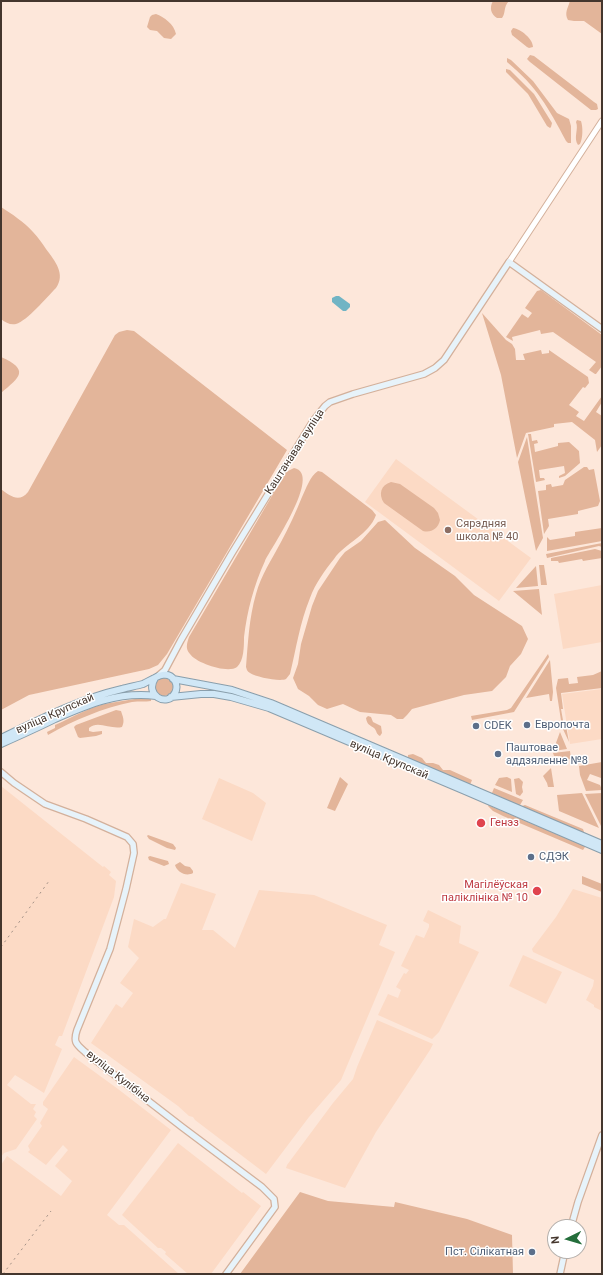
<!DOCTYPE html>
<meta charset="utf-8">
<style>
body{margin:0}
#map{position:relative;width:603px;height:1275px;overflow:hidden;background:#fde7da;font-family:Roboto,sans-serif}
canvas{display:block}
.frame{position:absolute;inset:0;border:2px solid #44362d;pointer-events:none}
.north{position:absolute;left:547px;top:1219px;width:40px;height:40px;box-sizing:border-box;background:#fff;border:1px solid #b4afab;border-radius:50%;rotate:265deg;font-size:11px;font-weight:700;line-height:16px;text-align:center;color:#44362d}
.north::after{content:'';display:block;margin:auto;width:14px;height:18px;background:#246e3b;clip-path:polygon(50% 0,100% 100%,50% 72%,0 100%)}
</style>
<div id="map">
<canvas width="603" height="1275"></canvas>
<div class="frame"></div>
<div class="north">N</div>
</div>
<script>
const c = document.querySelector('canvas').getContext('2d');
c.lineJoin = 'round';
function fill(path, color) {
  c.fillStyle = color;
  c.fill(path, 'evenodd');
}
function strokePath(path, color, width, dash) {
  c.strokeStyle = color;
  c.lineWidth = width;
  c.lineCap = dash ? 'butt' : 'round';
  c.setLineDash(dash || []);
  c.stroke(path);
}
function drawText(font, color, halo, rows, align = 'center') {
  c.font = font + ' Roboto,sans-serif';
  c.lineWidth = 3;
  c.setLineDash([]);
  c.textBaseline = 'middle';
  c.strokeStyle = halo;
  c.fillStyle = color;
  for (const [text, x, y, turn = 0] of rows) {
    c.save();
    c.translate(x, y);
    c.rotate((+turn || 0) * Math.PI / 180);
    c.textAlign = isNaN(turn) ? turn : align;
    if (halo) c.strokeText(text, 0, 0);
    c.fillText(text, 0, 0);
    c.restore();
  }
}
const built = new Path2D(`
 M396,459L531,558L499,601L365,502Z
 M602,585V642L563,649L554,594Z
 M602,689V739L570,744L562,694Z
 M219,778L253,793L266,803L252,841L202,819Z
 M1,786L103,867L104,866L111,872L109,875L116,881L114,897L99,937L62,1036H59L55,1045L62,1049L44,1093L15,1075L7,1085L31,1104H36L33,1109L36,1112L34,1116L37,1119L16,1149L4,1153L1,1157Z
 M181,883L216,894L202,930H213L235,948L259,890L314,895L387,925L379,945L395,952L341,1080L309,1117L266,1174L195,1120L193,1117L189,1116L178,1106L91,1043L116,1004L122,1008L133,993L120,983L139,958L128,947L134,919L153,927L164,919H166Z
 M573,889L602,898V1011L594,1007V1005L586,1000L593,986L594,980L533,952L532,949L556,917Z
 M428,910L461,926L459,943L479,952L439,1032L432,1039L378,1015L388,994L398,998L401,990L396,987L404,973L406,974L409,970L401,966L416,935L424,938L429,927V924L423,921Z
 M523,955L562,972L546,1004L509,986Z
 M377,1020L433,1044L430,1050L376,1132L345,1188L286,1168L287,1165L333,1103L353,1079L357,1067Z
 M74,1057L118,1089L171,1130L107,1215L119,1225H124L179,1274H1V1165L7,1156L61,1196L72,1181L55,1166L68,1150L63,1145L46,1165L28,1152L30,1150L28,1146L42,1126L40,1123L48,1109L43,1105V1102Z
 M178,1143L242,1193L243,1192L261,1206L211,1274H188L165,1254L166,1252L161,1248H158L122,1215Z`);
const green = new Path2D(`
 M493,1H509C503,7 506,13 502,18H497C491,14 489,8 493,1Z
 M570,1H602V34L584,21H574L568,20C564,13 568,8 570,1Z
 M156,14C164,17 174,24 176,34L171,39L164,38L157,31L150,30L147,27L150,17L152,15Z
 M513,28C521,29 533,39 533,47L529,48L527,47L512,35L511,31Z
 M530,55L534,56L594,102L597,104L598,109L596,110H591L530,62L527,59Z
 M507,58L511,60L533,81L557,113L569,119L571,126V143H568L566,141C548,107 537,87 507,62Z
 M506,69L510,70L534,94L552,123L551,127L550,128L547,126L528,94L506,72Z
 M577,120L581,121C583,127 583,138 580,144L578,145C573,138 579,129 576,122Z
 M1,207C12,214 24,222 33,232C38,237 42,243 46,249C55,261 66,274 56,288C47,297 27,321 16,324C10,325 6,323 1,319Z
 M541,290L602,335V366L596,374H595L589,370L596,362L553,332L541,334L540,330L512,337L513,341L506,337L522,314L528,318L532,313L525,308L537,291Z
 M482,313L506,340L512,344L515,349L516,360H525L523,354L541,350L542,354L549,353V350L588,377L589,383L585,388L583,387L569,405L579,412L576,416L584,421L602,396V402L596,412L602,416V445L597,452L595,440L572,422L554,424V427L526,433L517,458L501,375Z
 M127,330L134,331L287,450L167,654L158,665L149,669L29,695L1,710V489C10,496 19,503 28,492L115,335L119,332Z
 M1,357C30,370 20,377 1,393Z
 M528,434H531L532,441L537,440L538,443L534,444L535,452L558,446V443L569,442L579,451L580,463L565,476L559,478V476L565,473L564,466L539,470L540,478H544L545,480L536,482Z
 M527,437L543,538L536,551L518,462Z
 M584,467H587L589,470L594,469L600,501L598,506L578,511V514L548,519L549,526L544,534L538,491L546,490V485L551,484L552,487L563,485L565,480Z
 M294,468C323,473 271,548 265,561C254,585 247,611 244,637C244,646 244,661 237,667C228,674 196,663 190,654C185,649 187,643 189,637L286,472Z
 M318,471L322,472L372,510L376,515C369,535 345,543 334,559C325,570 315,584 310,598C300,622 296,649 290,674L286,679C280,682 256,677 250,673C247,671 247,670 246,667C248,643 249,618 256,594C261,575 272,559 281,542C289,527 296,512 302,497C306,489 310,476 318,471Z
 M391,482L400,484L434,508L438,513L440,520C438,529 431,533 423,531L384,503C378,494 381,485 391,482Z
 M385,520L415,548L455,576L474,595L522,626L528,639L521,654L510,666L506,677L492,691L464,695L412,709L407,715L403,719H397L391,715L360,712L343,704L327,709L318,705L309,696L298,689L293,678L298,664L301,644L312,606L318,591L340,558L345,552L361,541L378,522Z
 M602,528V541L547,551V537L550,540L575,536V532Z
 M602,543V547L599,546L547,558L546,554Z
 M595,549L602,551V558L583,561L582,559L559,563L558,561H551V558Z
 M539,565H544L547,585H541Z
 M536,566L538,586L516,588Z
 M539,589L542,615L513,591Z
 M548,654L549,657L514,712L472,720L471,716L507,710L511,708Z
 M550,660L553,692L552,701H550L549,694L526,698Z
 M602,671V688L561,693L563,709H561L564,726H566L569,742L562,727L556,688L558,679L568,678L569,684L578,683L577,677L593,675Z
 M155 687a9 9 0 1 1 18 0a9 9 0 1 1-18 0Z
 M141,698L151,699V701C145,702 139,701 132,702C103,708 74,720 48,735L47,732L55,728V725C71,718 93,705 110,703C120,701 131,700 141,698Z
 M116,710L121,711C123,717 125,721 122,727C111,730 98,720 89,728V731L93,732L102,731V734L96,736L80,738L78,737L74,727L76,725Z
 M368,716L371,717L373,722L381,726L382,733L380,736C376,734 377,731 374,728C370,725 367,725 366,718Z
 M560,732L567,749L553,751Z
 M570,751L571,759L561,760L560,756H554L553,753Z
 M413,754L422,758L426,763H433L439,765L443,770H450L472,780L470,785L408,758V755Z
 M602,762V781L601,778L590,774L587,780L600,785L602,790L586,791L580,775L579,766Z
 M551,768L554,787H548L547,783L543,776Z
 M340,777L348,784L335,811L327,808Z
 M507,777L511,779L512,792L495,785L499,778Z
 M519,778L523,782L522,787L523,792L520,796L516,794L514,779Z
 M494,788L523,800L520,805H518L492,793Z
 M582,793L599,828L559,811L557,795Z
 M602,793V828L585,794Z
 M488,805L584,846L585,847L583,850L503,816L493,811L488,806Z
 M525,805L583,829L584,832H582L522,807V806Z
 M148,835L173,844L176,848L175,850L167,848L149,839L147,836Z
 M150,856L168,861L169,864L164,866L149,860L148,857Z
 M180,862L185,866L190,867L193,871V873C186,877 177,872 175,865Z
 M582,876L602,884V892L582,884Z
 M300,1192L328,1201L394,1207L395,1202L467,1219L512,1235L513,1274H240Z`);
const water = new Path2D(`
 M336,296H339L350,304V307L346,311H343L332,302V298Z`);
const tertiary = new Path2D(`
 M509,262L602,121`);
const secondary = new Path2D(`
 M158,676L165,670L181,640L232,553L313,421L325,406L330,402L353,394L424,374L435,368L444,360L509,262L602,329
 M1,772L14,783L45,804L86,819L127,837L133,844L134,853L126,889L110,949L77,1030C73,1042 76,1044 85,1052L182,1127L262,1187L274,1199L275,1207L226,1274
 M571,1227L578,1202L602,1135
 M560,1274L565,1251`);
const primary = new Path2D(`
 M173,679L232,690L271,703L602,844
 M171,697L201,694H214L231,697L269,708L465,791L602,850
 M1,738C40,719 79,699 122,689C129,687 136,686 143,684C152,680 167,667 175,681C177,685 177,689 175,693C167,708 144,695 155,678
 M1,744C19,736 37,728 55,719C87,705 119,691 156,696`);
const rail = new Path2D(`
 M1,947L49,881
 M3,1274L51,1211`);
const markers = [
 [448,530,4,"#8d6e63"],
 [527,725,4,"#5c6f8a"],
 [476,726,4,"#5c6f8a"],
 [498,754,4,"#5c6f8a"],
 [481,823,5,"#e0444e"],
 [531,857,4,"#5c6f8a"],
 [537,891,5,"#e0444e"],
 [532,1252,4,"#5c6f8a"]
];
const streetNames = [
 ["Каштанавая вуліца",295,452,-57],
 ["вуліца Крупскай",55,714,-24],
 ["вуліца Крупскай",389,760,23],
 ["вуліца Кулібіна",118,1077,38]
];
const educationNames = [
 ["Сярэдняя",456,524],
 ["школа № 40",456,537]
];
const serviceNames = [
 ["Европочта",535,725],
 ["CDEK",484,726],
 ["Паштовае",506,748],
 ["аддзяленне №8",506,761],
 ["СДЭК",539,857],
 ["Пст. Сілікатная",524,1252,"right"]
];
const healthNames = [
 ["Генэз",490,823],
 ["Магілёўская",528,885,"right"],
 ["паліклініка № 10",528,898,"right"]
];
fill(built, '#fcdac5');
fill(green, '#e3b59a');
fill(water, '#71b4c4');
strokePath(tertiary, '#d3b09b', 7);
strokePath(secondary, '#d3b09b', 8);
strokePath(primary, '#8a9fac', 8);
strokePath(tertiary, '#fff', 5);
strokePath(secondary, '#e7f3fa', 5.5);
strokePath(primary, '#d0e7f6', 6);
strokePath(rail, '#a39186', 1, [2, 4]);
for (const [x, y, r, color] of markers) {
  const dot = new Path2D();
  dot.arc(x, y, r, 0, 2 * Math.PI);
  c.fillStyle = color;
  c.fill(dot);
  strokePath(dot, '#fff', 1.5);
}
drawText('11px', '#44362d', '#fff', streetNames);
drawText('11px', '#785e54', '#fff', educationNames, 'left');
drawText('11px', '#4e5e75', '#fff', serviceNames, 'left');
drawText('11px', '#be3a42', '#fff', healthNames, 'left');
</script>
